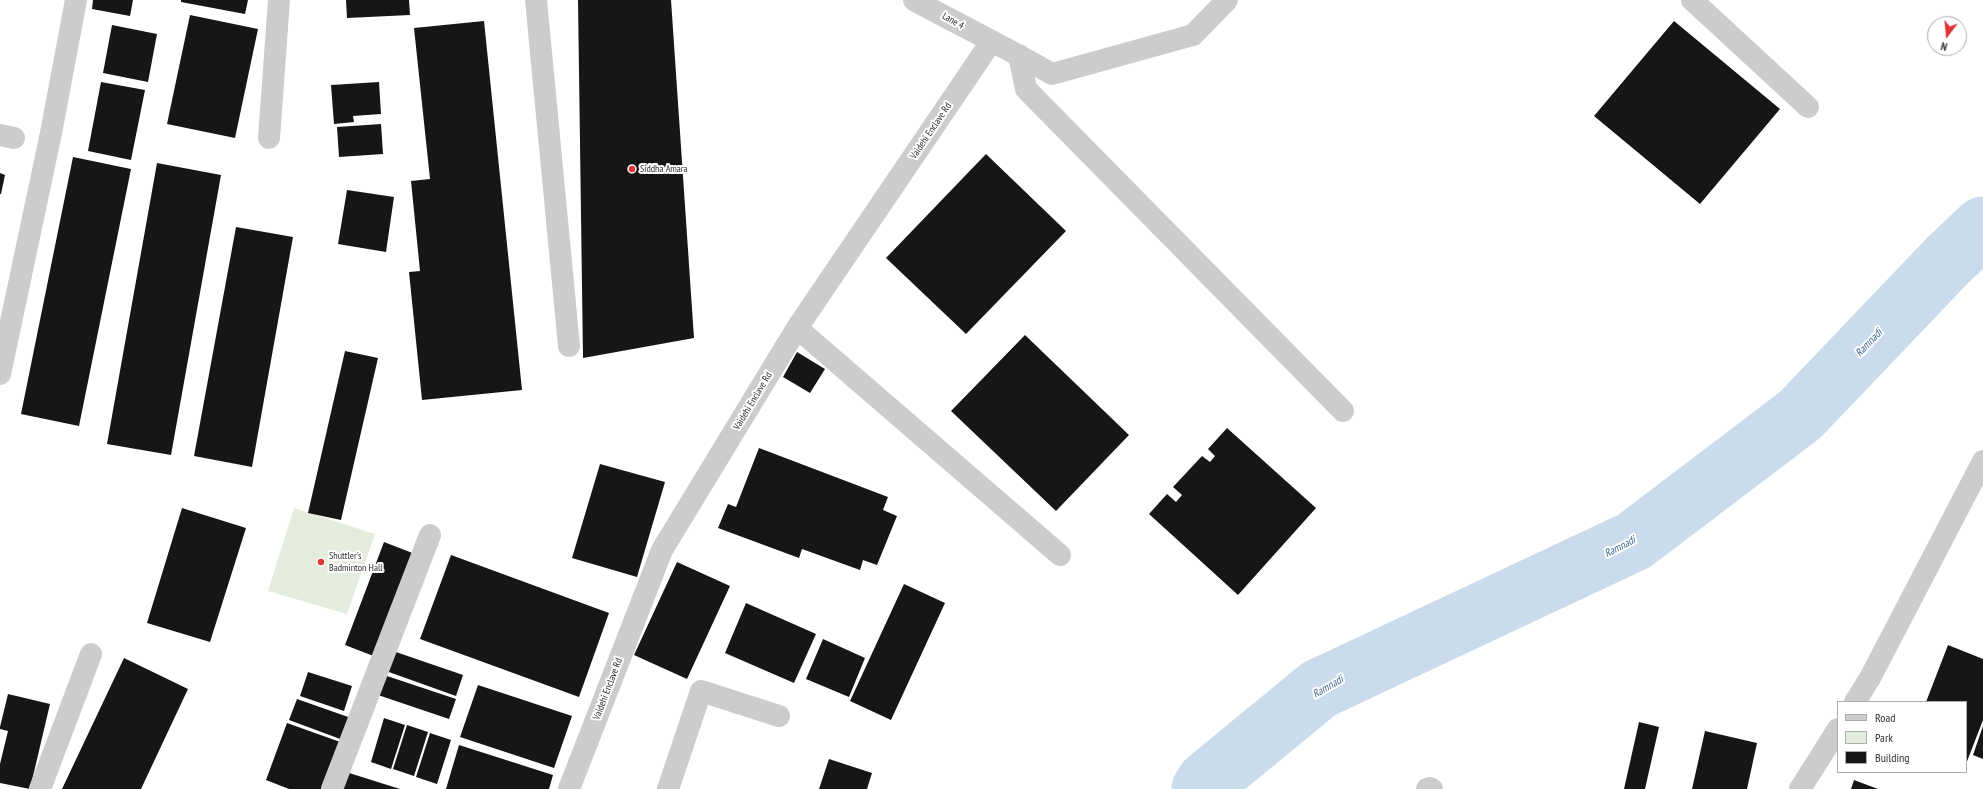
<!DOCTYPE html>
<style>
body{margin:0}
#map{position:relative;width:1983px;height:789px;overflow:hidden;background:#fff;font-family:"PT Sans Narrow",sans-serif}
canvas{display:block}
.legend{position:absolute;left:1837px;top:701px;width:130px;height:72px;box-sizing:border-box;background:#fff;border:1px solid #acacac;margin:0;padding:5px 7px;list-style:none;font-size:12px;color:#2f2f2f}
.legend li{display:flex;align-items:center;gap:8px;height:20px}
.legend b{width:20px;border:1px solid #acacac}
.north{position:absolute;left:1927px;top:16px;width:40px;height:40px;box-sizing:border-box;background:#fff;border:1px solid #acacac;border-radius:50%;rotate:196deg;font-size:11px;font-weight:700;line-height:16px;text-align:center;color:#2f2f2f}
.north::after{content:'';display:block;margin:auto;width:14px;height:18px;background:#e23536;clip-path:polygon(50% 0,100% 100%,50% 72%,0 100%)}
</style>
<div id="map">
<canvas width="1983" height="789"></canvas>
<ul class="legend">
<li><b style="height:5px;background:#ccc"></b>Road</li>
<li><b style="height:11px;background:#e4ecdd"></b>Park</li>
<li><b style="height:11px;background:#161616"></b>Building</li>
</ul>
<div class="north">N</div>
</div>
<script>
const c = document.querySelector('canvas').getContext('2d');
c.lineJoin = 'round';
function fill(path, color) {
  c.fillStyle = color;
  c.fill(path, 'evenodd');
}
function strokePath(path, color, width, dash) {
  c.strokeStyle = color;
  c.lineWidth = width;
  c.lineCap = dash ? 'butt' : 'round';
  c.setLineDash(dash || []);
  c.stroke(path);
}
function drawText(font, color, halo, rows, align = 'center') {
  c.font = font + ' "PT Sans Narrow",sans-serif';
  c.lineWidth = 4;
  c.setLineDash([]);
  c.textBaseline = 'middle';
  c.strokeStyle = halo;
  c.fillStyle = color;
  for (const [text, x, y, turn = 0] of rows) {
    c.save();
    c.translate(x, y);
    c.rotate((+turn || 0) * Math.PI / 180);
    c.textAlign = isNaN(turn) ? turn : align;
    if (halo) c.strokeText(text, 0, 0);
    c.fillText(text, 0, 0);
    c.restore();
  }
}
const green = new Path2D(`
 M294,508L375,534L347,614L268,591Z`);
const river = new Path2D(`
 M1202,789L1207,781L1319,689L1634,541L1800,415L1948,260L1983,227`);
const building = new Path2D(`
 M93,0H133L130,16L92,9Z
 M181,0H248L245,14L181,2Z
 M346,0H409L410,15L347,18Z
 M578,0H671L694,338L583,358Z
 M190,15L258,29L235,138L167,124Z
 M484,21L522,390L422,400L409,272L420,271L411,181L430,179L414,28Z
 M1674,21L1780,109L1700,204L1594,116Z
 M112,25L157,34L148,82L103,73Z
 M101,82L145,90L131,160L88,151Z
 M379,82L381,114L353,116L354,122L334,124L331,85Z
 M381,124L383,154L339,157L337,127Z
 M986,154L1066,231L966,334L886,258Z
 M73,157L131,169L79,426L21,414Z
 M157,163L221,175L171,455L107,444Z
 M0,173L5,175L1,194H0Z
 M347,190L394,197L386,252L338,244Z
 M236,227L293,237L252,467L194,456Z
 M1025,335L1129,435L1056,511L951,411Z
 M345,351L378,358L341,520L308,513Z
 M797,352L825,369L810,393L783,377Z
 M1227,428L1316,508L1238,595L1149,514L1167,494L1176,502L1182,495L1173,487L1202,456L1210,462L1215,456L1208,449Z
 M759,448L888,497L883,510L897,516L877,565L863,560L860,570L802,549L799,558L718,528L728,504L736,507Z
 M600,464L665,482L637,577L572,558Z
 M182,508L246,528L210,642L147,623Z
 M384,542L415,554L376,657L345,645Z
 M451,555L609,613L579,697L420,639Z
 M677,562L730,586L687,679L634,655Z
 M904,584L945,603L891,720L850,701Z
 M746,603L816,634L794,683L725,653Z
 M823,639L865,658L849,697L806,679Z
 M1948,645L1983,659V720L1966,764V702H1926Z
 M393,651L463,675L456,696L386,671Z
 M124,658L188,689L141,789H62Z
 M308,672L352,686L344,711L300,696Z
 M384,675L456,699L449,719L378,695Z
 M478,685L572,716L554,768L460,737Z
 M8,694L50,704L30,789L0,783V764L8,731L0,729V727Z
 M297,699L351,718L343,740L289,720Z
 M384,718L405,725L391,769L371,762Z
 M1639,722L1659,727L1645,789H1624Z
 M287,723L343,743L326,789H289L266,780Z
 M407,725L428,732L414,776L393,769Z
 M1983,726V759L1973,755Z
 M1705,731L1757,743L1747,789H1692Z
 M430,733L451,740L437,784L416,777Z
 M459,745L553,775L549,789H446Z
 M829,759L872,773L867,789H819Z
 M346,772L400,789H341Z
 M1854,780L1878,789H1851Z`);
const minor = new Path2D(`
 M536,0L569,346
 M914,0C960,25 1007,48 1052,74L1193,35L1227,0
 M1692,0L1808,107
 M1019,55L1026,89L1343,411
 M0,135L14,138
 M269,138L279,0
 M797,328L1060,555
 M0,374L51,133L76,0
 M1855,702L1870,678L1983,461
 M40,789L91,654
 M332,789L430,535
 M569,789L662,550L797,328L991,42
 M668,789L701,691L779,716
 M1427,789L1430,788L1432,789
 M1800,789L1838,729`);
const markers = [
 [632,169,4,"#e23536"],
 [321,562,4,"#e23536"]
];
const streetNames = [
 ["Lane 4",953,21,29],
 ["Vaidehi Enclave Rd",931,131,-56],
 ["Vaidehi Enclave Rd",753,401,-59],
 ["Vaidehi Enclave Rd",608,689,-69]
];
const poiNames = [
 ["Siddha Amara",640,169],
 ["Shuttler's",329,556],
 ["Badminton Hall",329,568]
];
const waterNames = [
 ["Ramnadi",1869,343,-47],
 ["Ramnadi",1620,547,-27],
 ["Ramnadi",1328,687,-30]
];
fill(green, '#e4ecdd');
strokePath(river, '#cadceb', 61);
fill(building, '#161616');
strokePath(minor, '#ccc', 22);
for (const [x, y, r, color] of markers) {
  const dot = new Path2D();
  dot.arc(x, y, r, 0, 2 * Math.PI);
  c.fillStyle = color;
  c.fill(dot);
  strokePath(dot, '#fff', 1.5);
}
drawText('10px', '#2f2f2f', '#fff', streetNames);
drawText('10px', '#2f2f2f', '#fff', poiNames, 'left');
drawText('italic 11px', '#3e6a8f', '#fff', waterNames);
</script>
